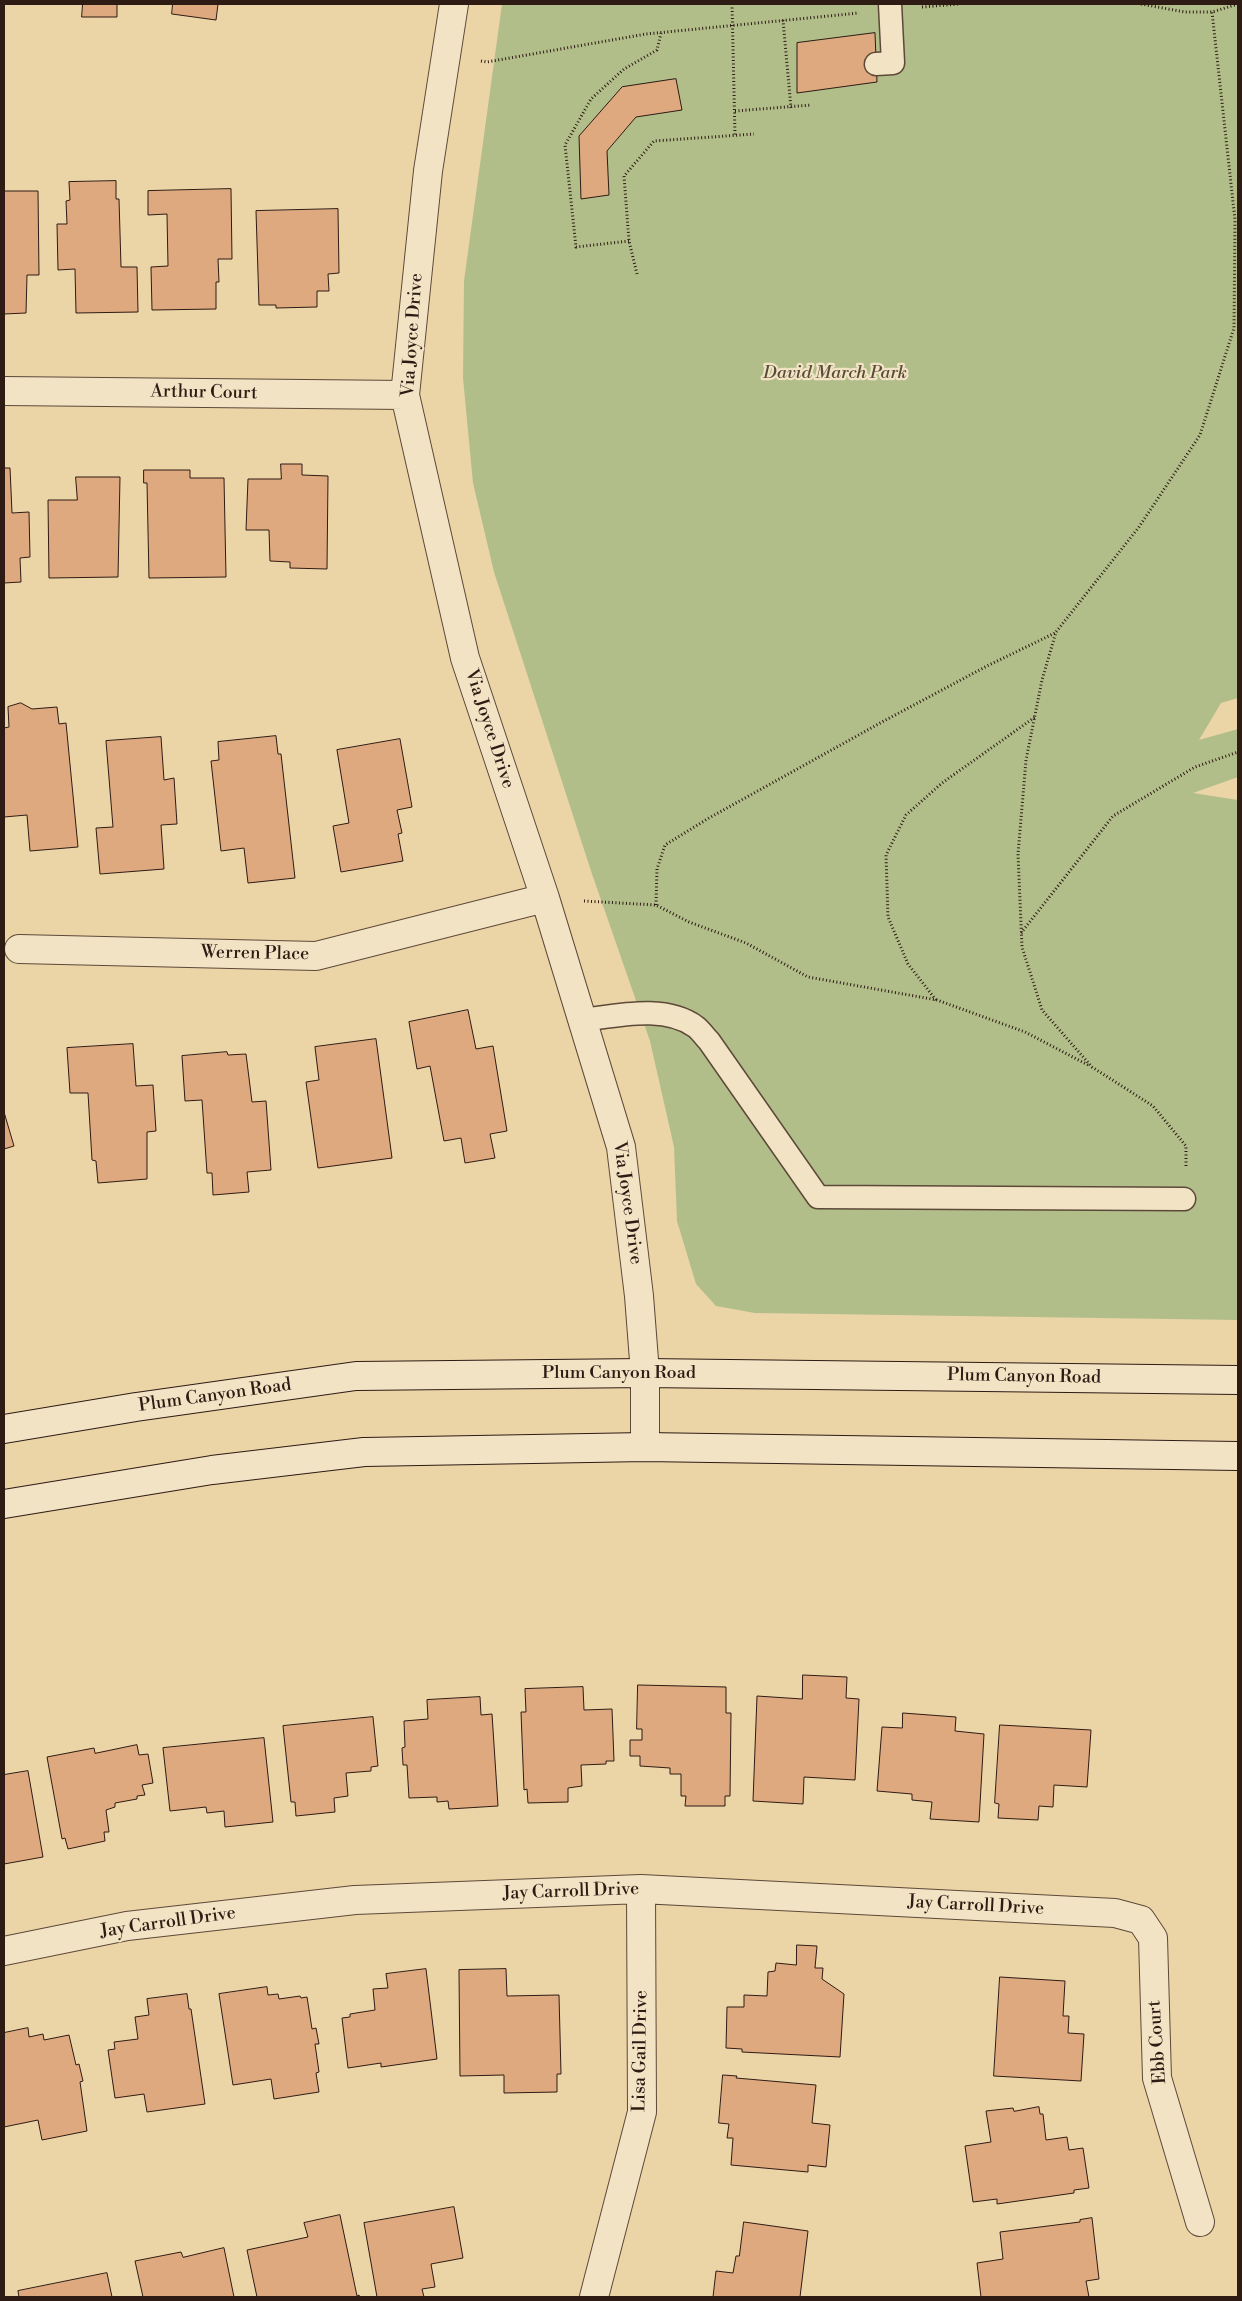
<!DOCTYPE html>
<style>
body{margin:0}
#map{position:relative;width:1242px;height:2301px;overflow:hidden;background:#ebd4a6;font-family:"Libre Bodoni",serif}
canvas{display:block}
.frame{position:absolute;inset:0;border:5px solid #2e1b14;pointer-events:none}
</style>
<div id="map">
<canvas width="1242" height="2301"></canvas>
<div class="frame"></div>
</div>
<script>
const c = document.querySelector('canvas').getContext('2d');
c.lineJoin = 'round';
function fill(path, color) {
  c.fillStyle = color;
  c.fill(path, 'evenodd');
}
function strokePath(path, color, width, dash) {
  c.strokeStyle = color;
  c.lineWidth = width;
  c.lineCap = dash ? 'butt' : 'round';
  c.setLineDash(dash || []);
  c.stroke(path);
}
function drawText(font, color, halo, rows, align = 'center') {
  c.font = font + ' "Libre Bodoni",serif';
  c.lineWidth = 4.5;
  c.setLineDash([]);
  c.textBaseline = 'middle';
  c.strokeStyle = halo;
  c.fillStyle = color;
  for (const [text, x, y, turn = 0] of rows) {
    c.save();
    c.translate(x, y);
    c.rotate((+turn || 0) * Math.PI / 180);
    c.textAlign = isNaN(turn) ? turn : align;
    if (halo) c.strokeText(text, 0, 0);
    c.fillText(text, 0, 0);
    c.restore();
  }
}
const green = new Path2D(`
 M502,4H1238V698L1221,703L1199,740L1238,729V777L1193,793L1238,800V1320L755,1313L716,1306L696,1284L677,1221L674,1147L650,1041L591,871L494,572L473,483L463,378L464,281Z`);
const building = new Path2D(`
 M83,4H117V17H82Z
 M173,4H218L216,20L172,14Z
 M875,33L877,82L797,93V43Z
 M676,79L682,110L636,117L607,151L609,195L581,199L579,136L622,87Z
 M116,181V199H119L121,267H137L138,312L76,313L75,269L58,270L57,224H67L66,201L70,200L69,182Z
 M231,189L232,259H218L219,282H216V309L152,310L151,267L168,266L167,214L148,215V191Z
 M4,191H38L39,275H27L26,313L4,314Z
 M338,209L339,273L328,274L329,291H317V307L276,308V305H259L256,211Z
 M281,464H302V475L328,476L327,569L290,568V562L270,561L269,530H246L248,479H281Z
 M4,468H10L12,513L29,512L30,557L20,558L21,582L4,583Z
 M144,470H190V478H224L226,577L149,578L147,483H144Z
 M76,477H120L118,577L49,578L48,500H77Z
 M21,703L32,709L57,707L59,724L66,723L78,847L30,851L27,815L4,817V728L9,727L8,707Z
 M276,736L278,754H281L295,878L248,883L244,848L221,851L211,761L219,760L218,742Z
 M161,737L164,780L174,778L177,824L161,825L164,869L100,874L96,828L113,827L106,741Z
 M400,739L412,807L397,810L402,833L398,834L403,861L341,872L333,826L349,823L337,750Z
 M468,1010L476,1049L493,1046L507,1131L490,1134L495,1158L465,1163L461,1138L444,1141L430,1066L417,1069L409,1022Z
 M376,1039L392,1158L318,1168L306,1082L319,1080L315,1047Z
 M133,1044L136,1086L153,1085L156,1131L147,1132V1179L98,1183L96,1161L92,1160L88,1093H70L67,1048Z
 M227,1052L228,1055L246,1054L252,1102L266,1101L271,1170L247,1172L249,1192L213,1195L212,1173H207L202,1100L185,1101L182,1056Z
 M4,1112L14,1146L4,1149Z
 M803,1675L847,1677L846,1698L859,1699L855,1780L804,1777L803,1804L753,1801L757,1696L802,1699Z
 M638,1685L726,1687V1713H731L730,1796H725V1806H685L686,1796H681V1774H670V1768L640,1766V1756H630V1740H642V1729H637Z
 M583,1687L584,1710L612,1709L614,1761H606V1764L581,1765L582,1786L568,1788V1802L528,1803L527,1789L524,1790L521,1712H526L525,1689Z
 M480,1697L481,1715L492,1714L498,1806L449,1809L448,1801L437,1802V1797L409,1798L407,1765H403L402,1748L405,1747L404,1721L428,1719L427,1700Z
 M903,1713L956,1717L955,1731L984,1734L979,1822L930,1819L932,1802L912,1800V1794L877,1791L882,1727L902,1728Z
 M373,1717L378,1766L371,1767V1771L346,1773L348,1796L334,1798L335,1812L296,1816L295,1802H291L283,1726Z
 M1000,1725L1091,1730L1087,1787L1054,1785L1053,1807L1039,1806L1038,1820L998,1818L999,1804L995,1803Z
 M264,1738L273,1822L225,1827L224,1811L207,1813L206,1807L170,1811L163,1748Z
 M137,1745L139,1755L148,1754L153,1783L142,1785L145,1795L137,1796V1799L115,1803V1807L106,1810L109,1832H104L105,1841L68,1849L65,1838L62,1839L47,1757L94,1748L95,1753Z
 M28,1771L43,1857L4,1864V1775Z
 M797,1945L817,1946L815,1968H823L822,1979L844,1994L840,2057L742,2052V2049L726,2048L727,2007H744V1995L767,1996L768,1972L775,1971L776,1963L796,1965Z
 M426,1969L437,2059L381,2067V2063L348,2068L342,2018L350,2017V2014L375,2010L373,1989L388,1988L386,1974Z
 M506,1969L507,1996L559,1995L561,2074H557V2092L504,2093V2075L460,2076L459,1970Z
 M1000,1977L1065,1981L1063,2016H1069L1068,2033L1084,2034L1081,2081L994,2076Z
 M267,1987L268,1995L278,1994L279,1999L300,1996L301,1998L307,1997L312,2029L316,2028L319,2044H315L319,2072L316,2073L319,2092L274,2099L271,2079L233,2085L219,1994Z
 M187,1994L189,2009H191L205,2104L147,2112L144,2094L115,2098L108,2050L115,2049L114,2042L138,2039L135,2017L149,2015L147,1999Z
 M28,2028L29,2037L43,2034L44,2040L69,2035L76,2065L79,2064L83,2081L80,2082L87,2131L42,2140L38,2120L4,2127V2033Z
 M723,2075L737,2076L736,2078L816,2085L812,2123L830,2125L826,2167L808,2165V2172L731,2165L733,2138H727L729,2124L719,2123Z
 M1039,2107L1040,2114H1043L1046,2140L1067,2137L1069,2150L1083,2148L1089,2188L1074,2190V2193L997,2204V2199L973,2202L965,2146L991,2142L986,2111L1013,2108L1014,2111Z
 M454,2207L463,2258L431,2264L435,2287L422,2289L424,2297H377L364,2223Z
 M340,2215L357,2296L359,2295L360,2297H257L247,2250L308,2237L304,2223Z
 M1092,2218L1099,2279L1086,2281L1089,2297H981L977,2263L1003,2259L1000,2232L1080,2222V2220Z
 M744,2222L808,2231L800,2297H713L716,2271L733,2273L736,2256H739Z
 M224,2248L234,2297H143L135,2261L181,2252L183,2257Z
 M107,2273L112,2297H19L18,2291Z`);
const path = new Path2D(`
 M732,4L735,135
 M1141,4L1185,12H1212L1238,4
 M922,7L959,4
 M783,20L791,108
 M481,61L487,62L646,34L859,13
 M735,111L811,105
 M629,241L576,247L565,145L591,99L624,69L657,50L661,33
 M637,274L629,241L624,176L654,141L754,134
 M584,901L656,905L689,922L746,943L808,977L937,1000L1025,1032L1090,1066
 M656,905L657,869L665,845L709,818L882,722L987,666L1055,633
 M1021,933L1113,816L1195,767L1238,752
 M936,1000L908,964L888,917L886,855L906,815L942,783L1035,717
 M1186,1166V1146L1153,1106L1092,1067L1042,1010L1022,947L1018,854L1026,760L1042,680L1056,632L1139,527L1200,435L1234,328L1235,220L1212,12`);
const lane = new Path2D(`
 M876,64L893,63L890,4
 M582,1020C617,1016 665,1004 696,1027C701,1031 705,1037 709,1041L818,1197L1184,1199`);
const street = new Path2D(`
 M454,4L428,171L405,395L465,658L545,898L621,1147L639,1296L645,1373V1447
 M4,391L405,395
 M19,949L316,956L545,898
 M4,1951L127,1926L355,1900L641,1889L1115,1913L1141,1920L1153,1938L1157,2078L1200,2222
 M594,2297L642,2112L641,1889`);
const secondary = new Path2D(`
 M4,1429L136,1407L356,1376L645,1373L1238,1380
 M4,1504L212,1470L364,1452L645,1447L1238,1456`);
const streetNames = [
 ["Via Joyce Drive",413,335,-86],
 ["Arthur Court",204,393,1],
 ["Via Joyce Drive",489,729,72],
 ["Werren Place",255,954,1],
 ["Via Joyce Drive",627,1203,82],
 ["Plum Canyon Road",619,1374],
 ["Plum Canyon Road",1024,1377,1],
 ["Plum Canyon Road",215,1396,-8],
 ["Jay Carroll Drive",571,1892,-2],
 ["Jay Carroll Drive",976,1906,3],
 ["Jay Carroll Drive",168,1923,-8],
 ["Ebb Court",1158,2042,-94],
 ["Lisa Gail Drive",641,2051,-89]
];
const parkNames = [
 ["David March Park",835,374]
];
fill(green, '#b2be8a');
fill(building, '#dea97e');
strokePath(building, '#2e1b14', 1);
strokePath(lane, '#5d4938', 25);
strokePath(street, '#5d4938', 30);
strokePath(secondary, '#2e1b14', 30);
strokePath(path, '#2e1b14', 3, [1, 2.5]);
strokePath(lane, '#f2e3c5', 22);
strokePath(street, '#f2e3c5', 28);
strokePath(secondary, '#f2e3c5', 28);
drawText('18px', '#2e1b14', '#f2e3c5', streetNames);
drawText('italic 18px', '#564c37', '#f2e3c5', parkNames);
</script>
